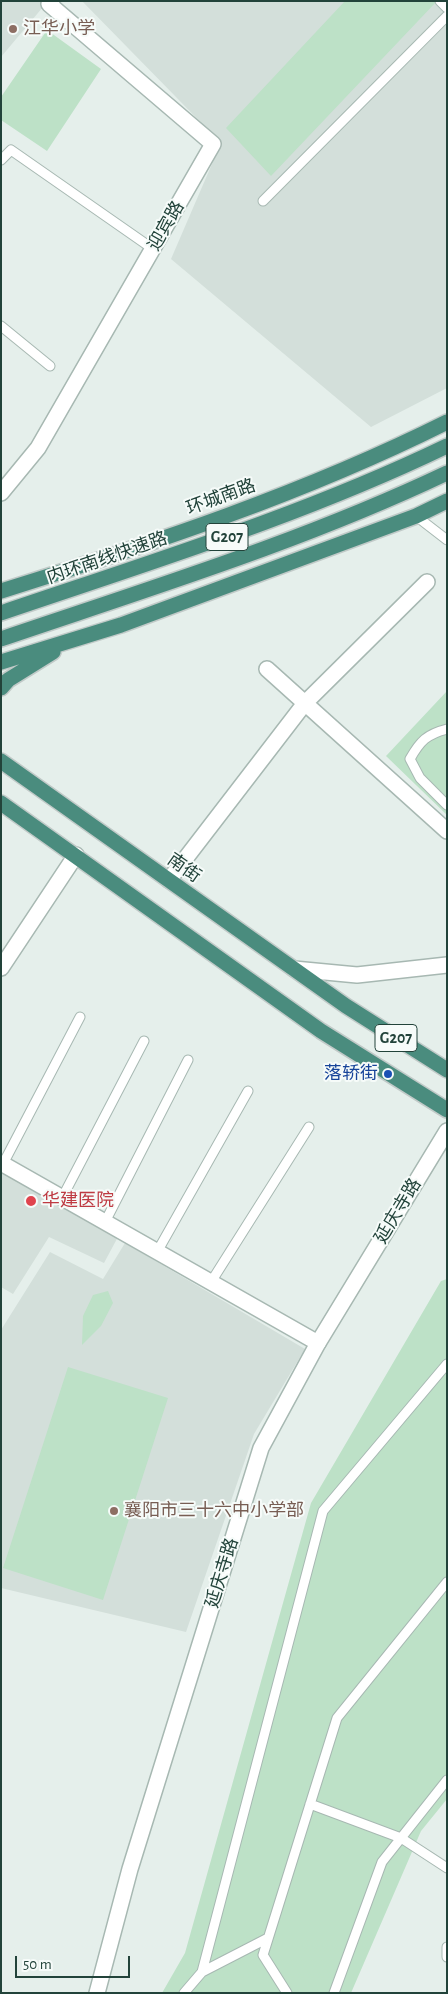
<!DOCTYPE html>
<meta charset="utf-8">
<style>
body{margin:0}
#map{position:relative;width:448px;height:1994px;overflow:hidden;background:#e5efeb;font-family:"Alegreya Sans",sans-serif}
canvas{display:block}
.frame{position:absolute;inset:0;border:2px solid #22433a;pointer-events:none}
.scale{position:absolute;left:15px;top:1956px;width:115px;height:22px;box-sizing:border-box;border:2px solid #22433a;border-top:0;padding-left:6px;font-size:15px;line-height:18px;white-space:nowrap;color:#22433a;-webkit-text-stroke:4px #f6fbf9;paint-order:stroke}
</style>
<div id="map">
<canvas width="448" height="1994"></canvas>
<div class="frame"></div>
<div class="scale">50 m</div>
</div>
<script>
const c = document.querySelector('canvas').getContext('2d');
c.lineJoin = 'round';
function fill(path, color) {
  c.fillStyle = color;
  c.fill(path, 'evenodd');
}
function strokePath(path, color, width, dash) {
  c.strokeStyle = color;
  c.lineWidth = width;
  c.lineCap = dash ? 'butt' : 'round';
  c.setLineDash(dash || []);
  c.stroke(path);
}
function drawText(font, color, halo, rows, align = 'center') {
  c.font = font + ' "Alegreya Sans","Noto Sans SC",sans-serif';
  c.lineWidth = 4;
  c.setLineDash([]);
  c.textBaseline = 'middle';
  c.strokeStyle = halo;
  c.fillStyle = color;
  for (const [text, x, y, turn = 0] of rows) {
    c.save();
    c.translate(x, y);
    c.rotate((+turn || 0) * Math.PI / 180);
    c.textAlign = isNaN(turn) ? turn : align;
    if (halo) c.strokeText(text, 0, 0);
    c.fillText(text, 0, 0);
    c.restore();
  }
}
const built = new Path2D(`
 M1,1H48L1,57Z
 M82,1H447V388L371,427L171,259L221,143Z
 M1,1168L119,1235L104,1263L49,1237L13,1294L1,1287Z
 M125,1243L305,1349L254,1434L186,1632L1,1588V1330L50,1252L103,1279Z`);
const green = new Path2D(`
 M345,1H437L271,176L226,128Z
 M47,30L101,69L47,151L1,120V97Z
 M447,691V815L386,756Z
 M447,1279V1799L421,1831L351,1993H162L185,1953L311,1503L441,1281Z
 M108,1291L113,1303L101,1326L82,1345L83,1316L93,1295Z
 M68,1367L168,1398L103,1600L3,1568Z`);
const service = new Path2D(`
 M440,1L447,8
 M1,160L11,150L153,249
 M263,201L447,16
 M1,326L50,366
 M416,516L447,540
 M447,729C427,734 420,741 410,759L420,778L447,805
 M3,1164L80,1017
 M62,1198L144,1041
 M105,1222L188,1060
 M157,1252L248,1091
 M211,1282L309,1127
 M310,1804L401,1838L447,1868
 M268,1938L202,1972L323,1511L447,1364
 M447,1947V1957
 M184,1993L202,1972
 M287,1993L263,1955L337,1718L447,1582
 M334,1993L382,1862L447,1780`);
const minor = new Path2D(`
 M1,493L38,448L213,144L49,4L52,1
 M267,669L447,831
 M169,880L305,703L427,582
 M1,968L76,855
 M294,969L357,975L447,965
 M1,1163L318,1343`);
const tertiary = new Path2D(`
 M97,1993L130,1869L261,1448L318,1343L447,1131`);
const trunk = new Path2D(`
 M1,591C152,544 305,493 447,422
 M1,613C151,562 304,515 447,446
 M1,639C151,588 304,541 447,473
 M1,662L121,625L416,516L447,501
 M1,688L8,680L53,652
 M1,761L346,1006L447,1070
 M1,803L321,1031L447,1110`);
const markers = [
 [13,29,5,"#8d6e63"],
 [388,1074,5,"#1a4fb4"],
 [31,1201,6,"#e0444e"],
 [114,1511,5,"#8d6e63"]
];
const shields = [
 [227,537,42],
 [396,1038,42]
];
const shieldNames = [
 ["G207",227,537],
 ["G207",396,1038]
];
const educationNames = [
 ["江华小学",23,29],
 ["襄阳市三十六中小学部",124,1511]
];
const streetNames = [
 ["迎宾路",166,226,-60],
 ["环城南路",221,497,-20],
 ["内环南线快速路",107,558,-19],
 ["南街",184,868,35],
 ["延庆寺路",398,1211,-59],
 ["延庆寺路",222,1573,-73]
];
const transitNames = [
 ["落轿街",378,1074]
];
const healthNames = [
 ["华建医院",42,1201]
];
fill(built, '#d3dfda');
fill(green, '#bde1c7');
strokePath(service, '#a7b8b2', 11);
strokePath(minor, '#a7b8b2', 18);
strokePath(tertiary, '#a7b8b2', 18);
strokePath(trunk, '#c1cac8', 18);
strokePath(service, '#fff', 9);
strokePath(minor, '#fff', 15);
strokePath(tertiary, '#fff', 15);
strokePath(trunk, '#4a8c7e', 15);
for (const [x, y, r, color] of markers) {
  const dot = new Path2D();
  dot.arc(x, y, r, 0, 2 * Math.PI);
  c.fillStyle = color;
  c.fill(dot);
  strokePath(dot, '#f6fbf9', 2);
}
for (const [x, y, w] of shields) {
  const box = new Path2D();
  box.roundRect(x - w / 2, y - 13.5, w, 27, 4);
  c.fillStyle = '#f6fbf9';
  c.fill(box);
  strokePath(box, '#22433a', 1);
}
drawText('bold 16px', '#22433a', null, shieldNames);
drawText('18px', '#785e54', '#f6fbf9', educationNames, 'left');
drawText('18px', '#22433a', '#f6fbf9', streetNames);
drawText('18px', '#164399', '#f6fbf9', transitNames, 'right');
drawText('18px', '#be3a42', '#f6fbf9', healthNames, 'left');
</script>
